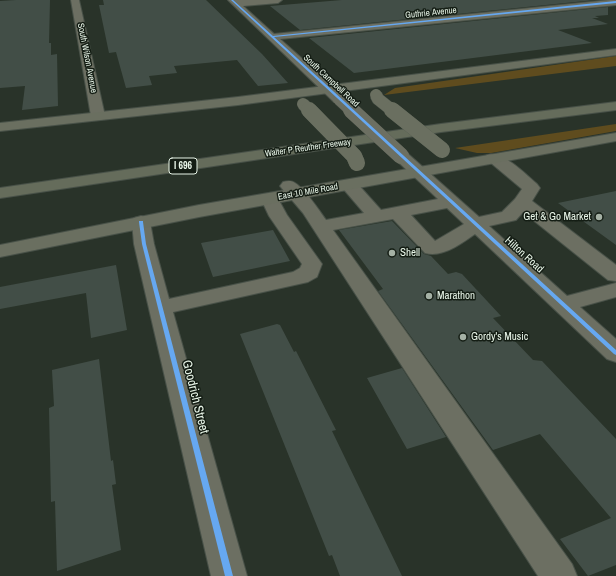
<!DOCTYPE html>
<style>
body{margin:0}
canvas{display:block;background:#293329}
</style>
<canvas width="616" height="576"></canvas>
<script>
const c = document.querySelector('canvas').getContext('2d');
c.lineJoin = 'round';
function fill(path, color) {
  c.fillStyle = color;
  c.fill(path, 'evenodd');
}
function strokePath(path, color, width, dash) {
  c.strokeStyle = color;
  c.lineWidth = width;
  c.lineCap = dash ? 'butt' : 'round';
  c.setLineDash(dash || []);
  c.stroke(path);
}
function drawText(font, color, halo, rows, align = 'center') {
  c.font = font + ' "Archivo Narrow",sans-serif';
  c.lineWidth = 3;
  c.setLineDash([]);
  c.textBaseline = 'middle';
  c.strokeStyle = halo;
  c.fillStyle = color;
  for (const [text, x, y, turn = 0] of rows) {
    c.save();
    c.translate(x, y);
    c.rotate((+turn || 0) * Math.PI / 180);
    c.textAlign = isNaN(turn) ? turn : align;
    if (halo) c.strokeText(text, 0, 0);
    c.fillText(text, 0, 0);
    c.restore();
  }
}
const green = new Path2D(`
 M616,56V66L384,95L395,88Z
 M616,124V131L491,153H477L455,148Z`);
const building = new Path2D(`
 M16,0H50L49,43H51V55L57,54L58,106L22,110L25,86L0,88V1Z
 M103,0H206L262,54L288,83L258,86L237,60L174,66L177,73L149,76L152,85L126,88L116,52L109,53L99,5H104Z
 M342,0H595L300,30L270,6Z
 M608,7V15L595,16L599,18H592L608,24L558,30L592,43L354,73L309,38Z
 M616,191V245L558,203Z
 M392,221L424,254L431,256L448,274L456,272L462,274L501,316L493,318L533,360L542,361L616,439V565L588,576L560,539L611,518L540,434L493,450L378,291L383,289L339,230Z
 M273,230L290,261L213,277L201,243Z
 M116,265L127,330L91,338L86,293L0,309V287Z
 M277,324L280,325L294,352L296,351L336,430L332,431L402,576H340L332,555L329,556L240,334Z
 M99,359L111,461L113,460L116,484L112,485L121,550L57,571L55,501L51,502L49,408L54,406L52,370Z
 M402,368L446,437L407,449L367,378Z`);
const minor = new Path2D(`
 M71,0H79L105,116L103,119L98,120L93,119L91,116Z
 M228,0H282L278,3L243,6L274,34L610,0H616V5L280,39L344,96L346,99L344,102H334Z
 M401,151L407,153L479,217L502,212L515,199L522,189L485,158L487,155C504,151 525,174 537,184L540,188L532,201L616,265V281L608,280L523,212L516,220L489,226L567,296L616,283V297L580,307L616,339V362L607,359L475,234C461,244 442,258 425,253L393,219L333,230L572,564L577,576H538L303,213L280,186L283,182C287,181 291,180 295,183C305,189 319,210 326,220L364,213L340,185L343,181L349,180L355,181L381,210L438,199L395,159L393,156L395,153ZM447,208L464,224L435,241L411,215Z
 M270,194L276,195L287,215L322,264L317,277L308,282L173,312L247,576H211L134,244L132,222L134,218L141,216L148,218L150,222L154,244L169,299L293,272L300,268L302,264L269,216L261,199L264,195Z`);
const major = new Path2D(`
 M616,49V55L238,105L0,131V123L238,97Z
 M616,133V141L199,217L0,257V245L199,205Z`);
const highway = new Path2D(`
 M616,102V110L441,132L0,198V188L441,124Z`);
const minorBridgeFar1 = new Path2D(`
 M339,99L352,111`);
const minorBridge = new Path2D(`
 M351,110L401,156`);
const majorBridgeFar1 = new Path2D(`
 M376,95L378,99L393,111
 M303,104L310,111`);
const majorBridge = new Path2D(`
 M309,110L354,156L357,163
 M392,110L442,150`);
const cycleway = new Path2D(`
 M231,0H233L273,36L616,1V3L274,37L616,350V355L614,354Z
 M139,221H143V222L146,244L233,576H225L142,244L139,222Z`);
const markers = [
 [599,217,4,"#a5b1a5"],
 [392,253,4,"#a5b1a5"],
 [429,296,4,"#a5b1a5"],
 [463,337,4,"#a5b1a5"]
];
const farStreetnames = [
 ["Guthrie Avenue",431,13,-6],
 ["South Wilson Avenue",87,58,79],
 ["South Campbell Road",331,81,43],
 ["Walter P Reuther Freeway",308,148,-8],
 ["East 10 Mile Road",308,192,-10]
];
const shields = [
 [183,166,28]
];
const shieldNames = [
 ["I 696",183,166]
];
const poiNames = [
 ["Get & Go Market",591,217,"right"],
 ["Shell",400,253],
 ["Marathon",437,296],
 ["Gordy's Music",471,337]
];
const streetNames = [
 ["Hilton Road",524,255,42]
];
const nearStreetnames = [
 ["Goodrich Street",195,397,76]
];
fill(green, '#5f4c1e');
fill(building, '#424e47');
strokePath(minor, '#485148', 2);
strokePath(major, '#485148', 2);
strokePath(highway, '#485148', 2);
fill(minor, '#6c6f62');
fill(major, '#6a6f60');
fill(highway, '#656c5b');
strokePath(minorBridgeFar1, '#485148', 13, []);
strokePath(minorBridge, '#485148', 16, []);
strokePath(majorBridgeFar1, '#485148', 13, []);
strokePath(majorBridge, '#485148', 16, []);
strokePath(minorBridgeFar1, '#6c6f62', 12);
strokePath(minorBridge, '#6c6f62', 16);
strokePath(majorBridgeFar1, '#6a6f60', 12);
strokePath(majorBridge, '#6a6f60', 16);
fill(cycleway, '#66a8f1');
for (const [x, y, r, color] of markers) {
  const dot = new Path2D();
  dot.arc(x, y, r, 0, 2 * Math.PI);
  c.fillStyle = color;
  c.fill(dot);
  strokePath(dot, '#141d14', 1.5);
}
drawText('9px', '#e8f5e8', '#141d14', farStreetnames);
for (const [x, y, w] of shields) {
  const box = new Path2D();
  box.roundRect(x - w / 2, y - 8, w, 16, 3);
  c.fillStyle = '#141d14';
  c.fill(box);
  strokePath(box, '#e8f5e8', 1);
}
drawText('bold 10px', '#e8f5e8', null, shieldNames);
drawText('11px', '#e8f5e8', '#141d14', poiNames, 'left');
drawText('11px', '#e8f5e8', '#141d14', streetNames);
drawText('13px', '#e8f5e8', '#141d14', nearStreetnames);
</script>
